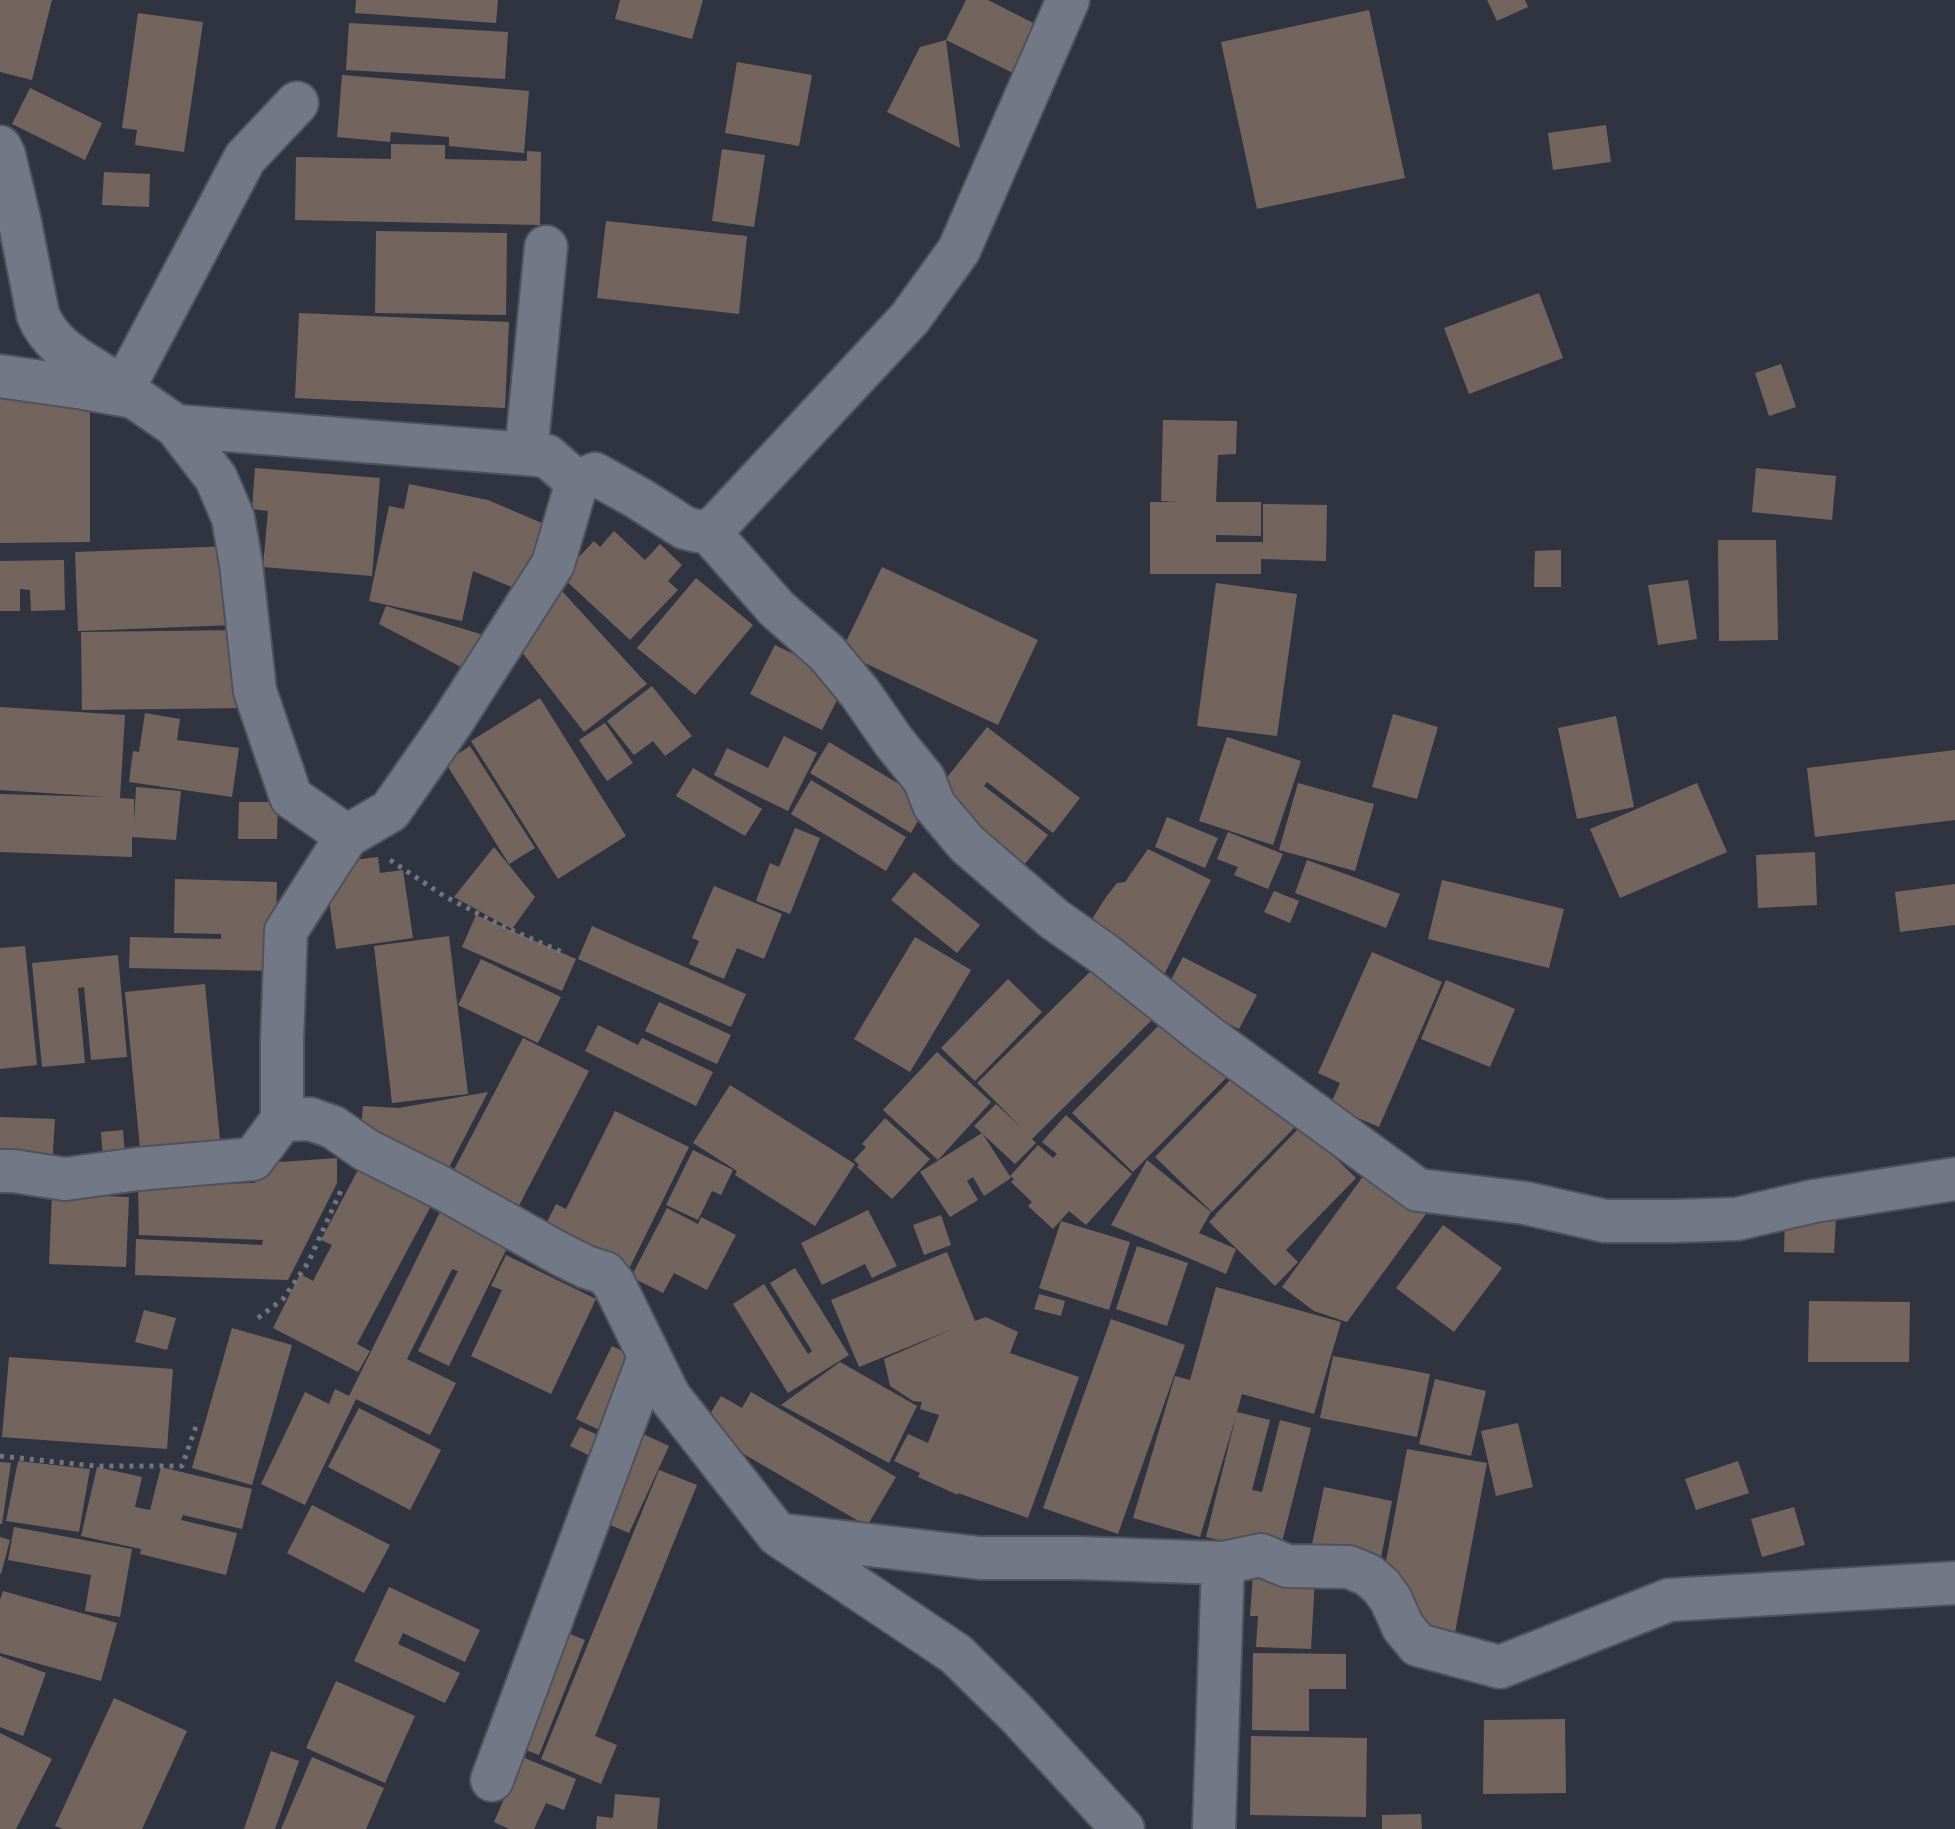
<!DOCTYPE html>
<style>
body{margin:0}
canvas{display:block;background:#303440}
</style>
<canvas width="1955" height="1829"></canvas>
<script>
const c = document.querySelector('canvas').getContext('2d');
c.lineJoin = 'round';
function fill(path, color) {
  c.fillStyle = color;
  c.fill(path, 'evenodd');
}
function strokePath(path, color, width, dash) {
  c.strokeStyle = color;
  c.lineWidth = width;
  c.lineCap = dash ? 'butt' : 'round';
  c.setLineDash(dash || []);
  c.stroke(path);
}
const building = new Path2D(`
 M0,0H52L32,80L0,72Z
 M356,0H498L496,23L355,13Z
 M620,0H703L692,39L615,19Z
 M966,0H988L1043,28L1019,76L946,40L960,148L887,112L920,47L946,40Z
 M1487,0H1525L1528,7L1497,21Z
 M1369,10L1405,178L1257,209L1221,42Z
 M138,13L203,22L184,152L135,145L137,130L122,128Z
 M349,23L508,32L505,79L346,70Z
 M737,62L812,75L799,146L725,133Z
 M342,75L529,91L524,153L449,146V137L391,132L390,142L337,137Z
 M30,88L102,123L85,160L12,124Z
 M1606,125L1611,162L1553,170L1548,133Z
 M391,144L445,145V159L527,161V151L541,152L540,225L295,220L296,157L391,159Z
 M722,149L765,155L754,227L712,221Z
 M104,172L150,174L149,207L102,205Z
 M606,221L747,236L739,314L597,298Z
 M376,231L507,233L506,315L375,313Z
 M1539,293L1563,358L1469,394L1444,328Z
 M299,313L509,322L505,408L295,398Z
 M1781,364L1796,407L1769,416L1755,373Z
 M0,399H90V542L0,543Z
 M1163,420L1237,421L1236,454L1218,455L1216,502H1261V536L1216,535V542H1262L1263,545V504L1327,505L1326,561L1261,559V574H1150V502H1179L1161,501Z
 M255,468L380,478L372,576L263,567L268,511L252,509Z
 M1756,468L1836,476L1832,520L1752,512Z
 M409,484L488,500L556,529L526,593L473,571L462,621L369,601L389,506L404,509Z
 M614,531L645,560L660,544L682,565L668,581L678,590L630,640L561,576L594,541L600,547Z
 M1718,540H1776L1778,640L1719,641Z
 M232,546L234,625L78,631L75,552Z
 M1561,550V587H1534L1535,551Z
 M64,560L65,610L31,611L30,590L20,589V611H0V561Z
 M882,567L1038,640L998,725L841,652Z
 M696,578L753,625L695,695L637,648Z
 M1688,580L1697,639L1658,645L1648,585Z
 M1216,583L1297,594L1277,736L1197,726Z
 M561,590L647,684L584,732L514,642Z
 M386,606L484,635L461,667L379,624Z
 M243,630L244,708L82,710L81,632Z
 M775,645L847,680L822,730L750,694Z
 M652,686L692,736L665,756L653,741L634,755L607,721Z
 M540,698L626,836L558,879L471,741Z
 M0,707L125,715L120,798L134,799V824L136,787L181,791L176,840L132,837V857L0,852V794L107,797L0,790Z
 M145,713L180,719L177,740L239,748L232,797L129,782L133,751L139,752Z
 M1393,714L1438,727L1417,799L1372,787Z
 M1616,716L1634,807L1577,819L1558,728Z
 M605,723L633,763L607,781L579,740Z
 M987,727L1080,798L1053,833L987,782L984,786L1048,835L1024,865L933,795Z
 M784,736L817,753L788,811L714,775L727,748L768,768Z
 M1227,737L1301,761L1273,845L1199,821Z
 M829,742L929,802L911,833L810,773Z
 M470,746L535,848L509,864L445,762Z
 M1955,750V820L1815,837L1807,768Z
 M693,768L762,809L745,836L676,796Z
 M811,780L906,837L886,871L791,814Z
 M1298,783L1374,804L1355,871L1279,850Z
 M1697,783L1727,852L1620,898L1590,829Z
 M239,802H278L277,839H238Z
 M1167,817L1218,838L1205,868L1155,847Z
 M795,828L820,838L790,914L756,901L770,863L779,867Z
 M1228,832L1283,854L1268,889L1234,875L1238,867L1217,859Z
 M494,847L535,897L512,929L454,897Z
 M1148,849L1211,880L1162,979L1085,930L1106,897L1117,883L1125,882Z
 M1815,852L1817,905L1758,908L1756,855Z
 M378,857L380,873L403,870L413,938L336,949L326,880L347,878L345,861Z
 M1307,860L1400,894L1386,928L1295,893Z
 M914,872L980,925L957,953L891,900Z
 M175,879L277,882L275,971L129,968L130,937L221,939V934L174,933Z
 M1442,880L1564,909L1549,968L1428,939Z
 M1955,884V925L1900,932L1895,892Z
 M714,886L782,914L764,959L737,948L724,979L689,964L699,941L692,938Z
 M1274,891L1299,901L1290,923L1264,912Z
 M476,915L576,959L562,991L462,947Z
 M592,926L746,994L731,1027L578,959Z
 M449,936L468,1094L392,1103L374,946Z
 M915,937L971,970L910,1072L854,1039Z
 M25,946L37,1065L0,1069V948Z
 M1372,952L1442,982L1379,1127L1330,1106L1340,1083L1318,1073Z
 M118,955L127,1057L91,1060L84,987L78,988L85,1063L42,1067L32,963Z
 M1105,957L1160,1012L1032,1139L1036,1143L1015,1164L974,1126L996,1104L1023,1129L977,1083Z
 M1183,957L1257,995L1239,1029L1165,991Z
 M481,959L561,997L538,1043L458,1005Z
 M1008,979L1042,1012L975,1081L941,1048Z
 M1446,980L1515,1009L1490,1067L1421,1039Z
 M205,984L221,1151L141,1159L125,992Z
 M659,1002L731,1035L717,1064L645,1031Z
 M1166,1018L1227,1077L1133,1172L1072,1113Z
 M598,1025L638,1045L642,1038L713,1072L696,1106L585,1051Z
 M523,1038L589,1071L513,1217L447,1183Z
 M937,1052L991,1102L938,1160L883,1110Z
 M1239,1071L1296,1126L1212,1212L1155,1157Z
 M730,1085L855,1164L815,1226L735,1175L737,1171L693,1143Z
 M488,1092L443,1179L360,1140L363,1106L399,1108Z
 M615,1111L689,1147L626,1275L541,1234L556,1204L566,1209Z
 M1066,1115L1132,1174L1086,1225L1069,1211L1053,1229L1028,1206L1032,1202L1011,1182L1014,1179L1010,1176L1038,1145L1053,1158L1057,1154L1042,1142Z
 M0,1117L55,1119L52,1168L0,1166Z
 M885,1118L930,1159L892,1199L857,1167L859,1165L854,1160L866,1147L862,1144Z
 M1302,1125L1356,1178L1286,1250L1298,1262L1275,1286L1209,1222L1215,1216L1217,1217L1215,1215Z
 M123,1130L125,1156L103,1158L101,1132Z
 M982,1133L1011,1178L984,1196L973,1177L967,1181L978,1200L950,1217L920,1172Z
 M693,1150L733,1170L721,1195L712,1191L698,1220L666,1205Z
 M337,1158V1183L288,1280L135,1275L136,1239L262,1245L263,1240L139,1235L138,1186L255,1183L253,1164Z
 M1147,1160L1211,1212L1199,1233L1236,1249L1226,1274L1111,1225Z
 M359,1168L431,1206L357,1344L370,1351L358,1372L273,1328L300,1274L313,1281L332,1245L321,1240Z
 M1367,1171L1426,1214L1347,1322L1314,1311L1282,1287Z
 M52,1194L129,1197L126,1267L49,1264Z
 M442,1208L510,1242L449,1366L418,1351L458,1271L452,1269L407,1359L456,1383L430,1435L356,1399L305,1505L261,1484L305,1392L329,1404L335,1389L349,1396Z
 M667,1208L698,1224L701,1217L736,1235L707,1290L674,1273L663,1293L631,1277Z
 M868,1210L897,1266L872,1278L865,1264L822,1285L801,1243Z
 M941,1215L951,1245L924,1255L913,1225Z
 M1785,1217L1836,1218L1834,1253L1784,1252Z
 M1061,1221L1130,1242L1109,1310L1039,1288Z
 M1443,1225L1502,1268L1454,1332L1396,1288Z
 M1137,1246L1188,1263L1167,1326L1116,1309Z
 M947,1252L975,1321L986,1317L1018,1332L1010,1353L1079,1377L1028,1518L958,1493V1495L918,1477L920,1473L894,1461L908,1434L928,1443L939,1415L920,1409L922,1402L913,1401L890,1386L884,1359L955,1328L859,1367L831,1300Z
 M506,1255L596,1299L551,1394L471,1356L502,1290L491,1286Z
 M795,1268L849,1355L788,1393L733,1304L764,1284L808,1354L812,1351L770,1283Z
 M1216,1287L1341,1322L1314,1414L1242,1394L1237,1412L1270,1420L1252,1490L1262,1492L1280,1420L1311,1428L1279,1554L1206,1537L1236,1416L1200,1537L1133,1518L1175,1376L1190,1380Z
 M1039,1294L1065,1301L1061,1316L1034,1309Z
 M1809,1301L1910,1302L1909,1362H1808Z
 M144,1310L176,1318L167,1350L135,1342Z
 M1111,1319L1185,1345L1118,1534L1043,1508Z
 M232,1328L292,1345L252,1485L192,1468Z
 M612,1346L643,1361L608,1434L576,1419Z
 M1333,1356L1430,1374L1417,1437L1320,1418Z
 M9,1357L173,1369L167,1449L2,1437Z
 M840,1362L917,1406L889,1463L781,1405Z
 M1435,1379L1486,1391L1471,1456L1419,1444Z
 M751,1392L896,1477L867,1526L701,1429L721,1396L742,1408Z
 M359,1408L441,1450L410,1510L328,1467Z
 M1518,1423L1533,1487L1496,1496L1481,1431Z
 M580,1427L600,1436L590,1456L570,1446Z
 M641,1433L669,1446L629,1533L601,1521Z
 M1407,1449L1487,1463L1454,1638L1424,1635L1384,1572Z
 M18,1461L90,1469L79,1532L6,1521Z
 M1738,1461L1749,1493L1696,1510L1685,1479Z
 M0,1462L11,1463L2,1524H0Z
 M97,1467L142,1477L135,1507L150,1510L161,1467L252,1489L242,1529L183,1515L181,1520L237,1533L226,1575L140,1554L141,1549L81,1536Z
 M659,1470L697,1485L595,1736L617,1745L601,1784L541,1759Z
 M1324,1487L1392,1501L1379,1568L1310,1554Z
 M312,1505L390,1545L364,1593L287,1553Z
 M1794,1507L1805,1545L1762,1557L1751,1519Z
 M14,1527L132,1549L120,1617L85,1611L91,1575L8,1560Z
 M0,1537L10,1540L1,1574L0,1573Z
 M1253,1573L1315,1577L1311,1649L1256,1647L1258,1616H1250Z
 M389,1587L480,1630L465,1662L403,1633L398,1644L460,1673L445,1703L354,1661Z
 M3,1591L117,1623L101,1681L0,1653V1600Z
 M555,1628L585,1640L539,1755L510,1744Z
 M1253,1653L1346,1654V1689H1309V1731L1252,1730Z
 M0,1656L46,1673L23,1736L0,1727Z
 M336,1681L415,1716L385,1783L306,1748Z
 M114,1698L187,1731L142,1829H63L55,1826Z
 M1565,1719L1566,1793L1483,1794L1484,1720Z
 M0,1733L52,1759L16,1829H0Z
 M1251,1736L1367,1738L1366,1817L1250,1815Z
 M271,1751L299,1761L275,1829H244Z
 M312,1757L384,1788L366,1829H281Z
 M522,1757L576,1779L564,1810L546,1803L534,1829H509L494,1822Z
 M615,1794L660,1798L657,1829H596L597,1816L613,1818Z
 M1421,1814L1422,1829H1382V1815Z`);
const path = new Path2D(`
 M390,860L444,896L500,925L564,953
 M258,1318L283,1299L308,1263L343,1186
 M0,1456L95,1466H182L198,1421`);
const street = new Path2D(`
 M0,147L4,155L19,218L38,315C53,352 91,365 120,387
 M0,376L84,388L134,397L176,426L526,454L546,247
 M123,389L245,158L297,103
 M176,426L216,478L233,518L241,564L255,691L291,797L347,836
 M526,454L547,456L577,482L595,474L638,498L685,528L697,531H708L718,524L910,318L959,250L1068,0
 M708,531L777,609L827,653L860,693L894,742L924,779L934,805L967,844L1054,919L1104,954L1207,1036L1418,1190L1525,1203L1605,1221H1674L1737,1219L1814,1201L1955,1179
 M282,1120V1040L286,931L347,836L390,811L452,722L553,564L577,482
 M0,1171H13L65,1179L138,1169L253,1159L282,1120L310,1119L333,1127L366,1150L440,1187L560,1254L586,1267L605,1273L614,1284L669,1396L778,1535L956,1654L1018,1715L1123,1829
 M784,1535L980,1558H1078L1223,1563L1261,1555L1287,1566L1349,1567L1368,1575L1381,1586L1391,1600L1403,1627L1418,1645L1500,1667L1669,1600L1955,1583
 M492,1780L649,1357
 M1214,1829L1223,1563`);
fill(building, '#73655d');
strokePath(street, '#4f535d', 46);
strokePath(path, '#717580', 5, [4, 6]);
strokePath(street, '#737886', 42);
</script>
